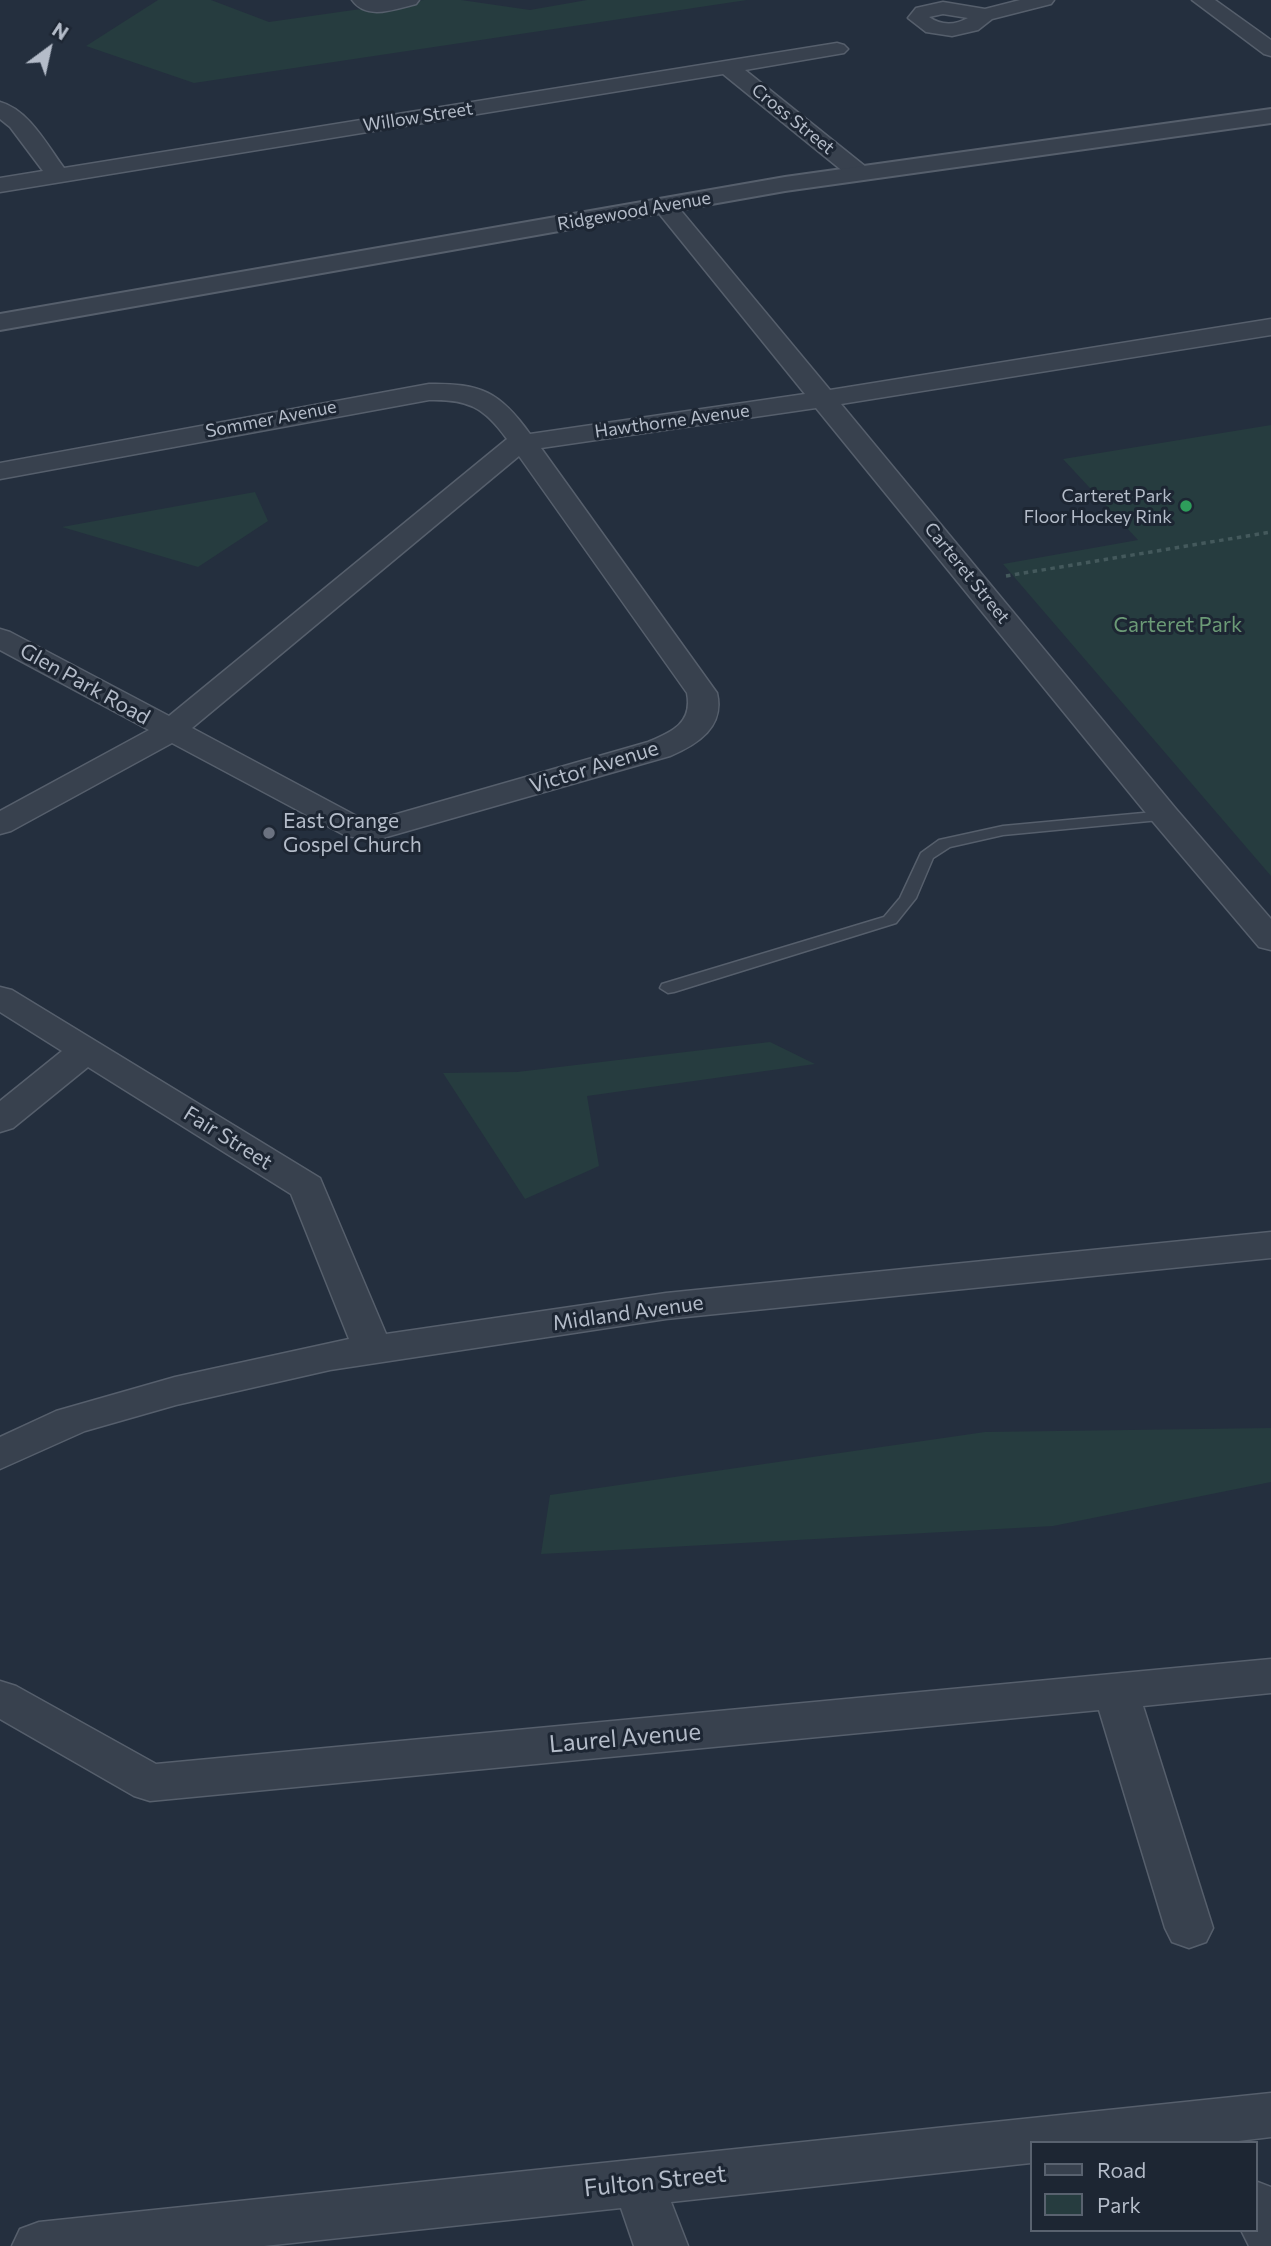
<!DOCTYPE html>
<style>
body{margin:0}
#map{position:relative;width:1271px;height:2246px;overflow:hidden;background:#242f3e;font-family:Commissioner,sans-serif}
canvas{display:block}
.legend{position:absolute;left:1030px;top:2141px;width:228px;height:91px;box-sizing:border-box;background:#1d2633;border:2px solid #59626f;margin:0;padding:9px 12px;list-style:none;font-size:21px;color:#b4bcc9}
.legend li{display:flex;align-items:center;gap:14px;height:35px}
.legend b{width:35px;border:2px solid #59626f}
.north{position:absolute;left:14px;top:14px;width:70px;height:70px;-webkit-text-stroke:5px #1d2633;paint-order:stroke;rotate:33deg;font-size:19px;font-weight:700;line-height:28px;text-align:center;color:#b4bcc9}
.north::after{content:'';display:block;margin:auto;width:24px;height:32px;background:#b4bcc9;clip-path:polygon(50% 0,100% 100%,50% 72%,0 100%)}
</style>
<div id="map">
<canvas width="1271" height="2246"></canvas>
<ul class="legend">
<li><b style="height:9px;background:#38414e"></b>Road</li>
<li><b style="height:19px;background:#263c3f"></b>Park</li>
</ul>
<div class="north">N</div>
</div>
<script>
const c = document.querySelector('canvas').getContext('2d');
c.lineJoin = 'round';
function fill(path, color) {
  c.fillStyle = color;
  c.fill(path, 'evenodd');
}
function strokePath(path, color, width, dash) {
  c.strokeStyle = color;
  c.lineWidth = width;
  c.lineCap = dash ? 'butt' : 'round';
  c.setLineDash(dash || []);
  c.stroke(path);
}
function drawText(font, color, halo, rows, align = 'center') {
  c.font = font + ' Commissioner,sans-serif';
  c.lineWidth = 6;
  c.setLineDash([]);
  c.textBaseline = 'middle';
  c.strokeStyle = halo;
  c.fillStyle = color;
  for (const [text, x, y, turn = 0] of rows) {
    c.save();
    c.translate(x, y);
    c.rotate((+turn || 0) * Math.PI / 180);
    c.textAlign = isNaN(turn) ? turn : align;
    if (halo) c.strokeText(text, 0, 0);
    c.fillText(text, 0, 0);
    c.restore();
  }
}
const green = new Path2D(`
 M158,0H211L269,22L424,0H461L530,10L587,0H747L194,83L86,46Z
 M1271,425V876L1003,564L1138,540L1063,459Z
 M255,492L268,521L198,567L62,527Z
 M770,1042L815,1064L587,1096L599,1166L525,1199L443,1073L517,1072Z
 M1271,1428V1482L1053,1526L541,1554L550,1495L985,1432Z`);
const path = new Path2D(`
 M1006,576L1271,532`);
const service = new Path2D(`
 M1165,811L1170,813L1173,816L1170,819L1003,835L950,847L933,858L916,898L896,923L674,992L668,993L660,988L662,984L884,917L900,898L921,853L939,840L1003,826Z`);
const minor = new Path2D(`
 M352,0H419L416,4C395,9 367,21 352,0Z
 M1020,0H1054L1051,4L992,19L978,30L952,36L926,32L908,18L916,8L943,2L985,9ZM943,14L968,18C955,25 942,26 929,17Z
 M1192,0H1215L1271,40V56L1264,54Z
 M837,43L844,45L848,49L844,53L745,70L866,167L869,172L866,177H850L723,74L0,192V178L43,171L10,127L0,119V102C29,110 47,145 64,168Z
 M665,199L673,201L830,390L1271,319V335L841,404L1176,809L1271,919V950L1259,947L1154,823L816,408L541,448L717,693C725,727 698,744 670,756L376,840L346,836L172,743L11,831L0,834V811L149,730L0,650V629L10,632L169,716L507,439C484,407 468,399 429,400L0,479V463L429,384C481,383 500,392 530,434L805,394L657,211L653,206L657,201ZM519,456L687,693C693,723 672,732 648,742L376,820H364L192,728Z
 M0,987L12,990L320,1178L386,1334L666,1293L1271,1232V1258L666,1319L330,1370L176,1405L85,1431L0,1469V1437L56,1411L175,1377L349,1339L291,1194L88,1067L13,1128L0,1132V1101L62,1051L0,1012Z
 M1271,1659V1693L1143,1706L1213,1928L1206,1942L1189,1948L1172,1942L1165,1928L1099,1710L150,1801L134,1796L0,1719V1681L16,1686L156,1764Z
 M1271,2093V2137L1222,2143H1031V2163L671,2202L688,2246H634L621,2208L264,2246H12L20,2229L39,2222Z
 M1255,2181L1271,2187V2246H1249L1241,2230H1255Z`);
const tertiary = new Path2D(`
 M1271,109V123L785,191L0,330V314L785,177Z`);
const markers = [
 [1186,506,7,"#2e9e5b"],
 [269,833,7,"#6b7280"]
];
const farStreetnames = [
 ["Willow Street",418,117,-9],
 ["Cross Street",793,119,39],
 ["Ridgewood Avenue",634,211,-10],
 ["Sommer Avenue",271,419,-11],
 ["Hawthorne Avenue",672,421,-8],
 ["Carteret Street",967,573,51]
];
const farPoinames = [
 ["Carteret Park",1172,496],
 ["Floor Hockey Rink",1172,517]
];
const parkNames = [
 ["Carteret Park",1178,625]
];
const streetNames = [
 ["Glen Park Road",85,684,29],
 ["Victor Avenue",594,767,-17],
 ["Fair Street",228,1138,32],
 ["Midland Avenue",628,1313,-8]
];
const poiNames = [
 ["East Orange",283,821],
 ["Gospel Church",283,845]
];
const nearStreetnames = [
 ["Laurel Avenue",625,1738,-5],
 ["Fulton Street",655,2181,-6]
];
fill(green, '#263c3f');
strokePath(service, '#565f6c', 3);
strokePath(minor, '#565f6c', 3);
strokePath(tertiary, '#565f6c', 4);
strokePath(path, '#44595c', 3.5, [4.5, 4.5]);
fill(service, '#38414e');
fill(minor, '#38414e');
fill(tertiary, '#38414e');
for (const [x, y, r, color] of markers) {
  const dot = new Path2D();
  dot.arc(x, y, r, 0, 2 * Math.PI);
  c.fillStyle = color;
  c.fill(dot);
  strokePath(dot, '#1d2633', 2.5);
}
drawText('18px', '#b4bcc9', '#1d2633', farStreetnames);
drawText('18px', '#b4bcc9', '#1d2633', farPoinames, 'right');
drawText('21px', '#6b9a76', '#1d2633', parkNames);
drawText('21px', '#b4bcc9', '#1d2633', streetNames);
drawText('21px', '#b4bcc9', '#1d2633', poiNames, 'left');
drawText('24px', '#b4bcc9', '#1d2633', nearStreetnames);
</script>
